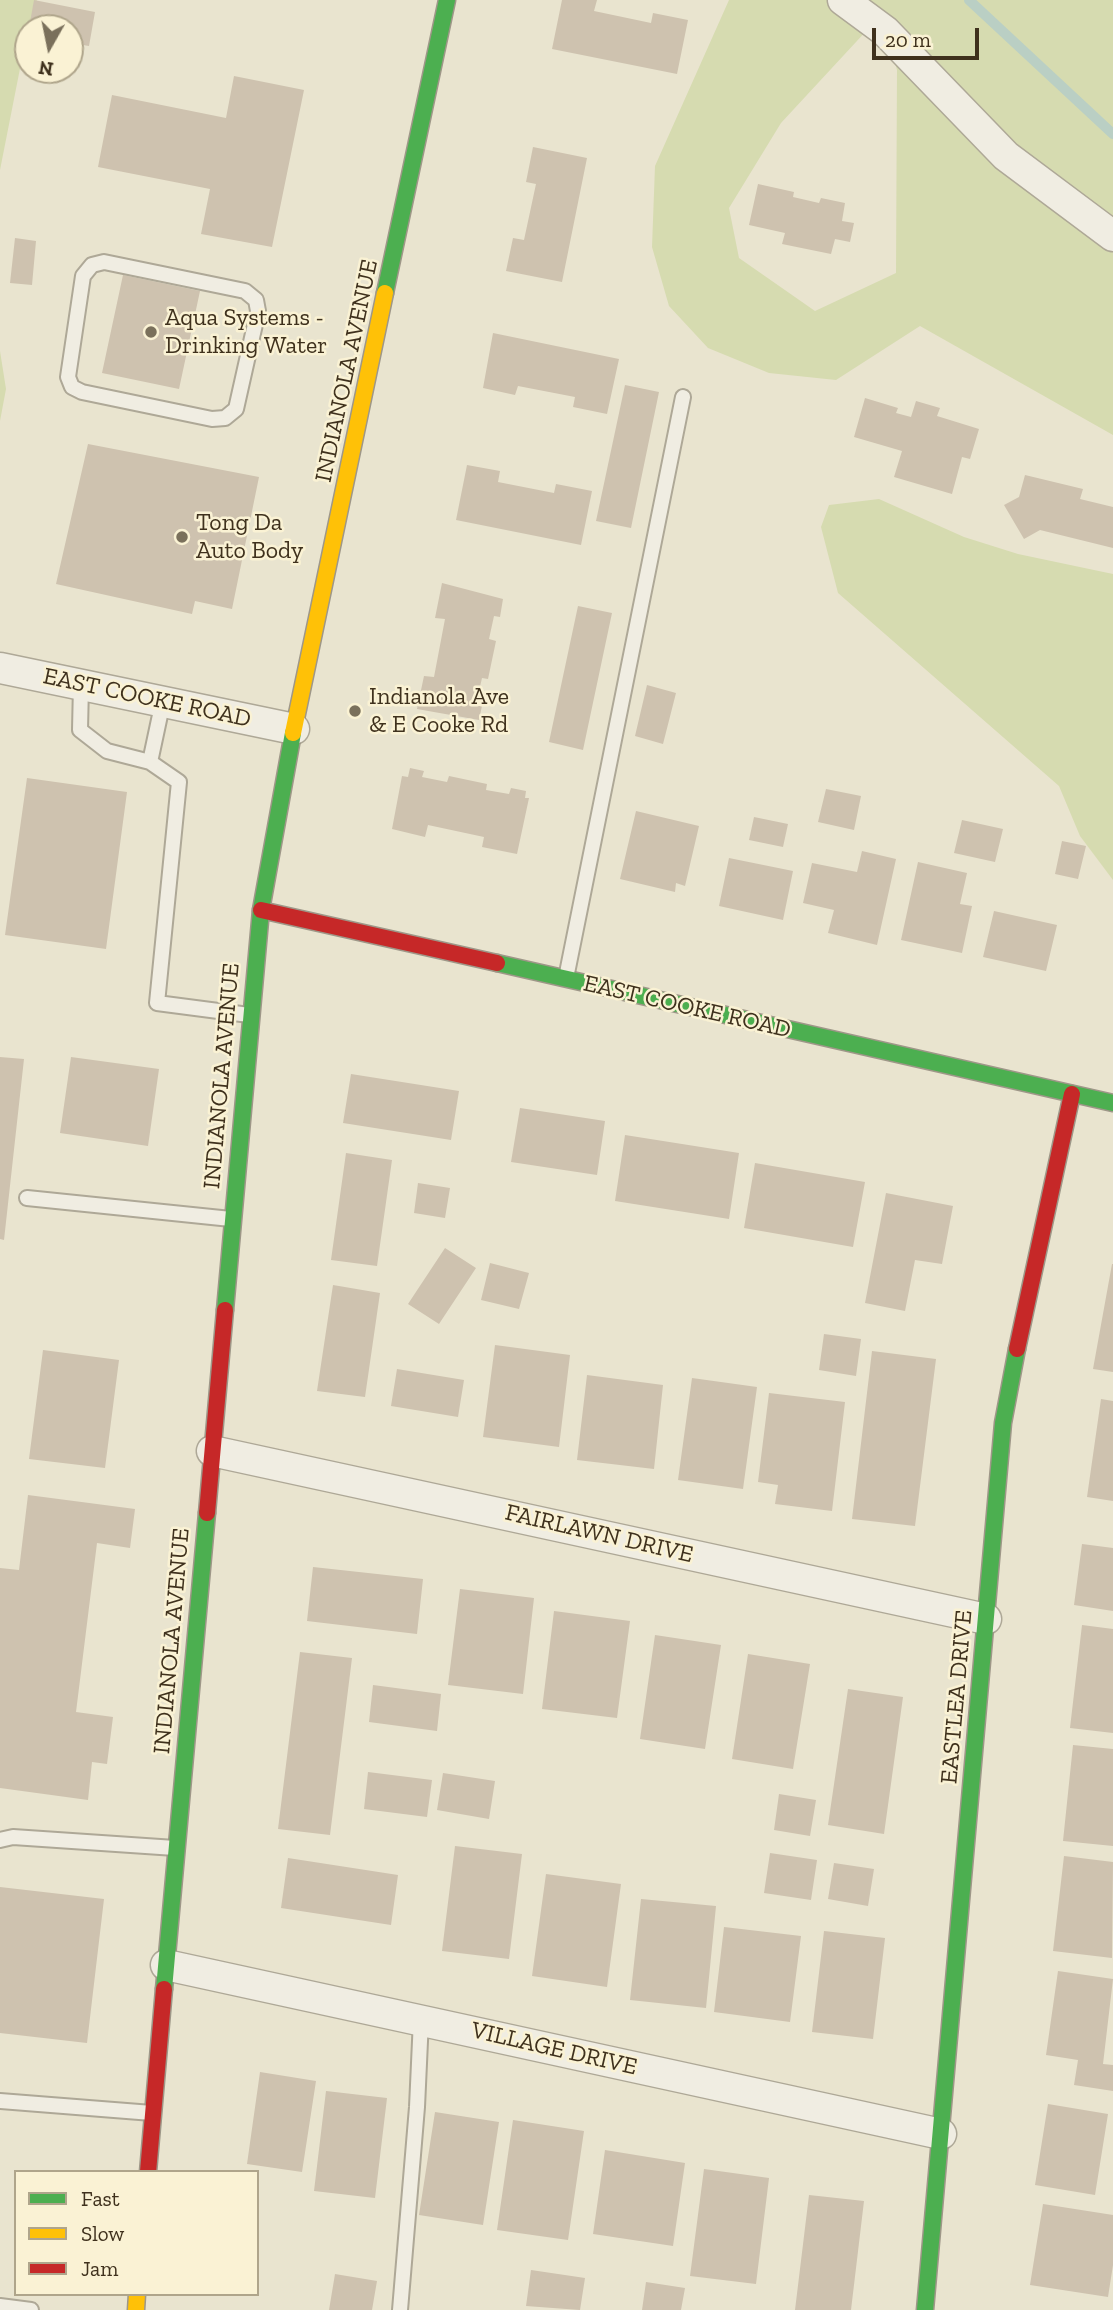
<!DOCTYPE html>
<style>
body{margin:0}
#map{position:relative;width:1113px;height:2310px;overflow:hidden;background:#e9e4cf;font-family:"Zilla Slab",serif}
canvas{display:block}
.legend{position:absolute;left:14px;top:2170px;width:245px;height:126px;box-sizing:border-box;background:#faf2d4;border:2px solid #afa58b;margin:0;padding:9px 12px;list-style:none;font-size:21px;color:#3f311d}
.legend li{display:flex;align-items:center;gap:14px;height:35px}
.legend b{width:35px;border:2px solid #afa58b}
.north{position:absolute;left:14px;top:14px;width:70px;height:70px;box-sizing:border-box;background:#faf2d4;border:2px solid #afa58b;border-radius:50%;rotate:189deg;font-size:19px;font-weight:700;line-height:28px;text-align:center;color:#3f311d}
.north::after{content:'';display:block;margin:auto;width:24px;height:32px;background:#7a705b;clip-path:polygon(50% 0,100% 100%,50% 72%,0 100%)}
.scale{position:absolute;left:872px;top:28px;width:107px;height:32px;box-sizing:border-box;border:4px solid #3f311d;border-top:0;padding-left:9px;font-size:21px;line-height:24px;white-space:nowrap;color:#3f311d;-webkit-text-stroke:5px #faf2d4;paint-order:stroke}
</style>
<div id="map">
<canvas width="1113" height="2310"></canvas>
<ul class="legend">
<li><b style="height:9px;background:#4caf50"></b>Fast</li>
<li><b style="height:9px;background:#ffc107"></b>Slow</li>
<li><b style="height:9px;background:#c62828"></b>Jam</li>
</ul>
<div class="north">N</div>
<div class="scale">20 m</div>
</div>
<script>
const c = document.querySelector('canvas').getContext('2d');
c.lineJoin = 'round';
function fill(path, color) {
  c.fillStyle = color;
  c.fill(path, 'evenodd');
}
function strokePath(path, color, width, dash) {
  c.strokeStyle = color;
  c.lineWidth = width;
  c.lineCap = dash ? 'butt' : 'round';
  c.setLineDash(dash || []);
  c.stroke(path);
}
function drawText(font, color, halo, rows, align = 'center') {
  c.font = font + ' "Zilla Slab",serif';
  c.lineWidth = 5;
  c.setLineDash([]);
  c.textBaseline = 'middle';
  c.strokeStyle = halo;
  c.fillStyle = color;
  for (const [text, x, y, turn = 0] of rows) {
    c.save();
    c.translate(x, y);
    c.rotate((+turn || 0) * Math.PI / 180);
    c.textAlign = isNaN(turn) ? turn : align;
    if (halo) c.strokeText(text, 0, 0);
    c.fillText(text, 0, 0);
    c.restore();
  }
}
const green = new Path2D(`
 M0,0H37L28,28L0,170Z
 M729,0H1113V435L920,326L836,380L769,373L708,348L669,306L652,247L655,166ZM881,15L897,70L896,273L815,311L739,258L729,208L781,123Z
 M0,351L6,389L0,421Z
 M879,499L964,537L1018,554L1113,574V880L1080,836L1059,786L838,593L821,527L829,505Z`);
const stream = new Path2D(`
 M969,0L1113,134`);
const building = new Path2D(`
 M34,0L95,12L89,46L70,43V28H29Z
 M562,0H597L594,11L651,23L653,13L688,20L677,74L552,49Z
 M234,76L304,90L272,247L201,234L210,189L98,167L112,95L226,118Z
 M533,147L587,158L562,282L506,271L513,238L524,240L536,184L526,182Z
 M758,184L794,192L793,197L819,203L821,198L845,203L842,221L854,223L850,242L835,239L831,254L782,244L785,233L749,225Z
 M15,238L36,241L32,285L10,283Z
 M123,275L200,291L179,389L102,373Z
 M493,333L619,359L607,414L573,407L575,397L518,386L515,395L483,388Z
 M625,385L659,392L631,528L596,521Z
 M865,398L898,408L896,413L911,417L916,401L940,408L937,416L979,429L970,459L962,457L952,494L894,477L902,451L854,437Z
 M88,444L259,477L232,609L195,601L192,614L56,584Z
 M467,465L500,471L498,482L554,493L556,484L592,491L581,545L456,520Z
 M1025,475L1083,489L1080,499L1113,507V548L1040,530L1024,539L1004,505L1019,497Z
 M442,583L503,599L500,617L494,616L489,639L496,641L488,679L482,678L477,700L483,701L479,720L417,709L424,676L434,677L445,619L435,618Z
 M578,606L612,613L583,750L549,742Z
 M647,685L676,693L663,744L635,736Z
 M410,768L424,771L422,777L447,782L449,776L487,784L486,790L509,794L511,788L526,791L525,798H529L517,854L482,847L484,837L428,825L425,837L392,829L402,776L408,777Z
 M27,778L127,792L106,949L5,935Z
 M826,789L861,796L854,830L818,822Z
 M636,811L699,826L685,886L676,883L675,892L620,879Z
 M754,817L788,824L783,847L749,840Z
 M962,820L1003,829L995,862L954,853Z
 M1062,841L1086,846L1078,879L1055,874Z
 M862,851L896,859L877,945L828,933L834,910L803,903L812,863L857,872Z
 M729,858L793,871L783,920L719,906Z
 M918,862L967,873L960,904L972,906L962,953L901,940Z
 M994,911L1057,925L1046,971L983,957Z
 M0,1057L24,1059L4,1240L0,1239Z
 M71,1057L159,1069L148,1146L60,1133Z
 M351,1074L459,1091L451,1140L343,1123Z
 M520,1108L605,1121L597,1175L511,1162Z
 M625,1135L739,1153L729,1219L615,1201Z
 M346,1153L392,1160L377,1266L331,1260Z
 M755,1163L865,1182L853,1247L744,1228Z
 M418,1183L450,1188L445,1218L414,1213Z
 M886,1193L953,1206L942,1264L915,1260L905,1311L865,1303Z
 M445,1248L476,1268L439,1324L408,1304Z
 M490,1263L529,1273L519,1309L481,1300Z
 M1112,1264H1113V1372L1093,1369Z
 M333,1285L380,1293L365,1397L317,1391Z
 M824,1334L861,1339L856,1376L819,1370Z
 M495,1345L570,1355L559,1447L483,1437Z
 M43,1350L119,1360L105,1468L29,1459Z
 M872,1351L936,1359L915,1526L852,1519Z
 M397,1369L464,1380L458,1417L391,1406Z
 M587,1375L663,1385L654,1469L577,1460Z
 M692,1378L757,1387L743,1489L678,1480Z
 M769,1393L845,1402L832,1511L775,1504L778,1485L758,1482Z
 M1101,1399L1113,1401V1501L1087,1497Z
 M28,1495L135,1509L130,1548L97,1543L76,1712L113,1717L107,1764L92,1762L88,1800L0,1788V1568L19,1570Z
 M1082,1544L1113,1548V1611L1074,1605Z
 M313,1567L423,1579L417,1634L307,1621Z
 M460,1589L534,1598L523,1694L448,1685Z
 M554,1611L630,1621L617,1718L542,1709Z
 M1082,1625L1113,1629V1733L1070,1728Z
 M655,1635L721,1645L705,1749L640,1739Z
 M300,1652L352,1658L330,1835L278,1829Z
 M748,1654L810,1664L793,1769L732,1759Z
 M373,1685L441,1694L437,1731L369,1722Z
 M848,1689L903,1697L884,1834L828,1825Z
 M1073,1745L1113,1749V1846L1063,1841Z
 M368,1772L432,1780L427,1817L364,1809Z
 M443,1773L495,1781L489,1819L437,1810Z
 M779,1794L816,1800L810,1836L774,1830Z
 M455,1846L522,1854L509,1959L442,1951Z
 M770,1853L817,1860L811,1900L764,1893Z
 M1064,1856L1113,1862L1112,1958L1053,1951Z
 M288,1858L398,1875L391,1925L281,1908Z
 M834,1863L874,1869L868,1906L828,1899Z
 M546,1874L621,1884L607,1987L532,1976Z
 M0,1887L104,1899L87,2043L0,2033Z
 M641,1899L716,1906L706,2008L630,2000Z
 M724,1927L801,1936L790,2022L714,2012Z
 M824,1931L885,1938L873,2039L812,2032Z
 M1058,1971L1113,1979L1103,2064L1113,2065V2091L1074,2085L1078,2060L1046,2055Z
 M260,2072L316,2081L302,2172L247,2164Z
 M326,2091L387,2098L375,2198L314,2191Z
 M1048,2104L1108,2114L1095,2195L1035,2185Z
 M435,2112L499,2122L483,2225L419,2215Z
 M513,2120L584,2131L568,2240L497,2230Z
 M605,2150L685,2163L673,2246L593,2234Z
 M704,2169L769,2178L756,2284L690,2276Z
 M809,2195L864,2201L851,2310H795Z
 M1043,2204L1113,2215V2265L1108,2297L1030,2285Z
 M531,2270L585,2278L580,2310L526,2306Z
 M335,2274L377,2281L372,2310H329Z
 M646,2282L685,2288L681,2310H642Z`);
const lane = new Path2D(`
 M104,262L245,291L256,300L258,311L236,409L225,418L212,419L82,392L72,387L68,377L83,276L92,265Z
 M81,685L80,730L107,751L150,762L179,782L157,1003L249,1015
 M150,762L163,701
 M566,978L683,397
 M27,1198L231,1219
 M0,1840L13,1837L175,1848
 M0,2101L152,2113
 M0,2306L31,2310
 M400,2310L417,2107L421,2019`);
const street = new Path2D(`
 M843,0L885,31L1006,156L1113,236
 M0,668L294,729
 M212,1451L986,1619
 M166,1965L941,2134`);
const fast = new Path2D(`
 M385,293L447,0
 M497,963L1113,1103
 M225,1310L261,910L293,733
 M164,1989L207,1513
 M925,2310L1003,1423L1017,1349`);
const slow = new Path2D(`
 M293,733L385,293
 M136,2310L137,2294`);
const jam = new Path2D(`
 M261,910L497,963
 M1017,1349L1072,1094
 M207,1513L225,1310
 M148,2172L164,1989`);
const markers = [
 [151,332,7,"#7a705b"],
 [182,537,7,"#7a705b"],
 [355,711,7,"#7a705b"]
];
const poiNames = [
 ["Aqua Systems -",165,318],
 ["Drinking Water",165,346],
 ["Tong Da",196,523],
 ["Auto Body",196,551],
 ["Indianola Ave",369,697],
 ["& E Cooke Rd",369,725]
];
const streetNames = [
 ["INDIANOLA AVENUE",347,371,-78],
 ["EAST COOKE ROAD",147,698,12],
 ["EAST COOKE ROAD",687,1007,13],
 ["INDIANOLA AVENUE",222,1076,-85],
 ["FAIRLAWN DRIVE",599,1534,13],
 ["INDIANOLA AVENUE",172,1641,-85],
 ["EASTLEA DRIVE",957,1697,-85],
 ["VILLAGE DRIVE",554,2049,13]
];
fill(green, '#d6dbb0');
strokePath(stream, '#bacfc4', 10);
fill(building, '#cec2af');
strokePath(lane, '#aea897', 18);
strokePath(street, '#aea897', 33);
strokePath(fast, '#9e9788', 19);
strokePath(slow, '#9e9788', 19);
strokePath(jam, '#9e9788', 19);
strokePath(lane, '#f0ede2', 14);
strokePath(street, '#f0ede2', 30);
strokePath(fast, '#4caf50', 16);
strokePath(slow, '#ffc107', 16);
strokePath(jam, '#c62828', 16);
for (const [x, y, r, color] of markers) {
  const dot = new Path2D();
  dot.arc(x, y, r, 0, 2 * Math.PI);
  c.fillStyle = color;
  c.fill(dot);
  strokePath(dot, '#faf2d4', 2.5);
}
drawText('24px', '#3f311d', '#faf2d4', poiNames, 'left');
drawText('24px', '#3f311d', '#faf2d4', streetNames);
</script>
